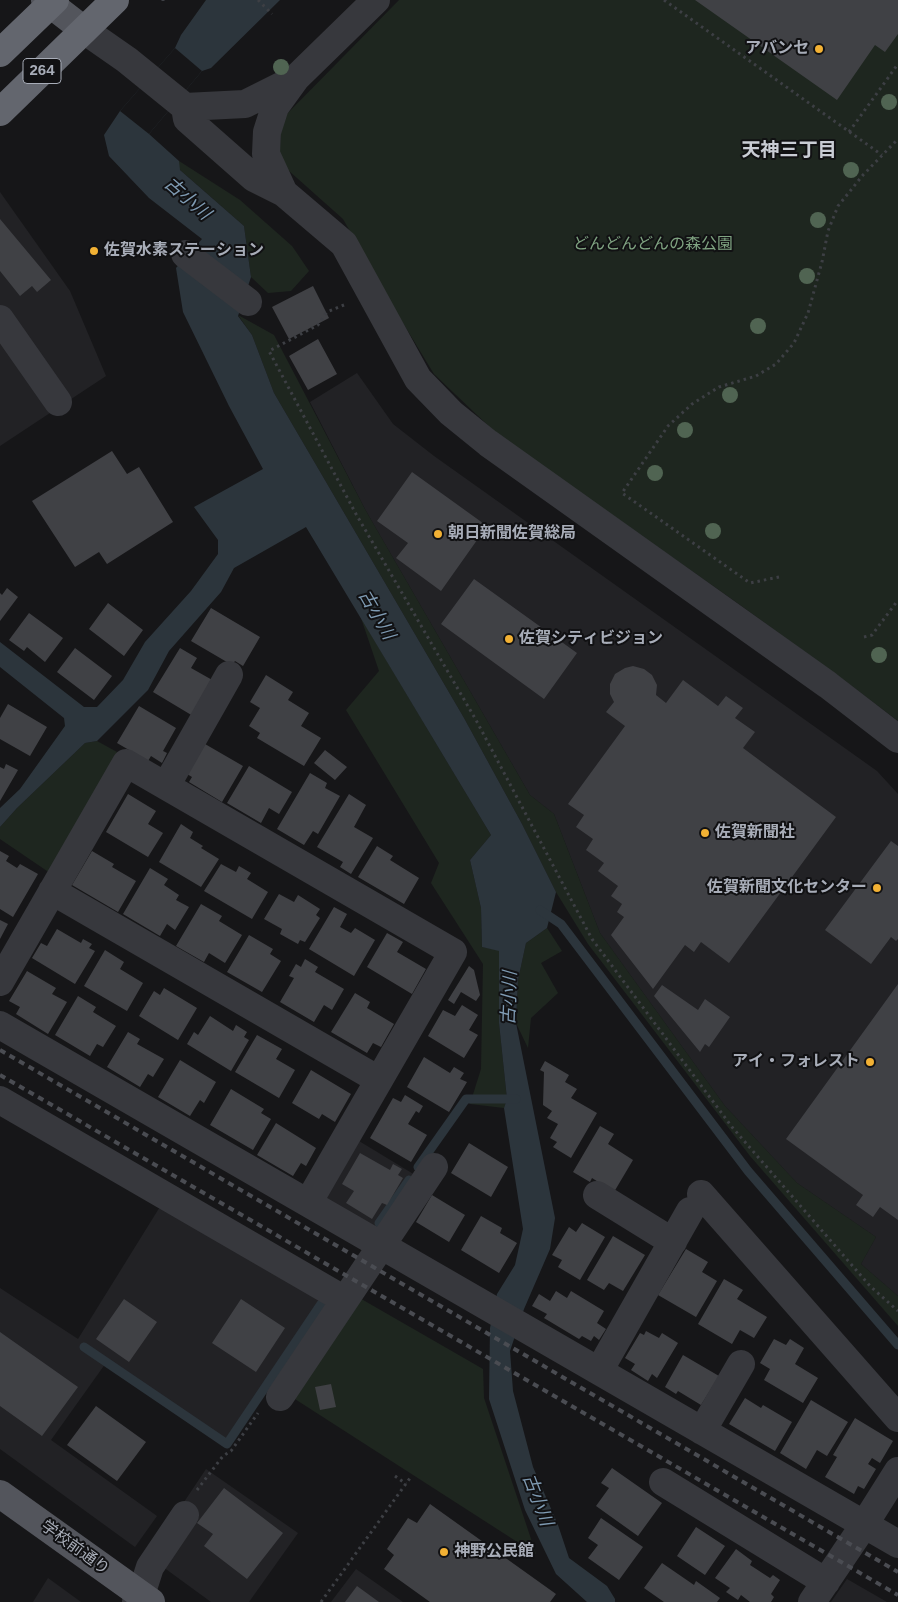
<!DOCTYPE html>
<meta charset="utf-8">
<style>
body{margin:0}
canvas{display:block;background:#161618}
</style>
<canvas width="898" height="1602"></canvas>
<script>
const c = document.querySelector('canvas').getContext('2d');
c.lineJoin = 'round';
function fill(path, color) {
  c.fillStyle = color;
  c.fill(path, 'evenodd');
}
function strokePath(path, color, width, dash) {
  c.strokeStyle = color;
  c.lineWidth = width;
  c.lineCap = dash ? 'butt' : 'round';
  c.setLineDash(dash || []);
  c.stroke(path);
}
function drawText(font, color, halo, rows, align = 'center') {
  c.font = font + ' Arial,"Noto Sans JP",sans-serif';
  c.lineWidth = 4;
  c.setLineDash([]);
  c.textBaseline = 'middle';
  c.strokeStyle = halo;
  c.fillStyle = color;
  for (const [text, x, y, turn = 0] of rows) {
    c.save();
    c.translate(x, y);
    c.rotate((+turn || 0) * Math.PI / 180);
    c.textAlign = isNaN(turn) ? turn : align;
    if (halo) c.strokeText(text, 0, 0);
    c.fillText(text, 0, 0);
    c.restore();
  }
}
const built = new Path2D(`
 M0,192L70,291L106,376L0,446Z
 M357,373L393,424L434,456L877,771L898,794V1296L861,1264L876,1237L797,1183L725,1106L600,933L554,814L530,795L366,511L310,402Z
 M359,1141L420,1178L381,1232L325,1199Z
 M171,1189L337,1285L232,1441H226L108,1360L51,1440L157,1516L135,1547L0,1449V1288L78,1339Z
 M206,1469L298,1533L249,1602H211L148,1556Z
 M356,1569L403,1602H331Z
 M48,1578L81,1602H33Z
 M847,1579L887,1602H831Z`);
const green = new Path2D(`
 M399,0H898V721L844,680L736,602L497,434L434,374L392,305L343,219L279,162L282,119Z
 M179,161L240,200L292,246L309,271L291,291L268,293L251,277L244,226L179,169Z
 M238,315L274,335L366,511L530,795L554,814L600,933L725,1106L797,1183L876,1237L861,1264L898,1296V1326L750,1156L588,944L556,892L522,824L464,718L274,393L252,335Z
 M361,618L491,835L470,860L481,908L482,947L499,950V1023L507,1099L504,1108L470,1104L481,1069L483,964L431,883L439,863L346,710L379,671Z
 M97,741L117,752L50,873L0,839V827L17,808L85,743Z
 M547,928L562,951L541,963L558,993L531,1018L528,1048L516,1023L518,980L526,943Z
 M337,1285L483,1369L484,1398L536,1554L270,1383Z`);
const water = new Path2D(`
 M206,0H280L211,68L202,71L149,134L179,161L180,170L244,226L251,277L238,316L252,335L274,393L464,718L522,824L556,892L547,928L526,943L518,980L516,1023L555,1218L550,1249L524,1309L510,1351L513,1391L533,1467L558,1525L569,1558L607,1586L615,1599V1602H587L556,1574L525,1510L489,1399L490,1328L497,1294L515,1265L523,1229L504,1108L507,1099L499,1023V951L482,947L481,908L470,860L491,835L306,527L234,568L221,592L169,651L148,690L97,741L85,743L17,808L0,827V808L20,789L65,726L64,718L0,667V642L84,707H97L123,680L145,642L191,591L218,554V540L194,507L263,469L229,406L183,312L176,268L202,239L149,198L109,156L104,135L120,111L175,48L181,35Z`);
const pier = new Path2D(`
 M175,48L202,71L149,134L120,111Z`);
const stream = new Path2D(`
 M540,910L561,924L748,1171L898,1345
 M418,1167L466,1099H516
 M379,1223L409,1180
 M84,1347L227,1444L321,1304`);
const building = new Path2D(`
 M695,0H898V34L885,52L875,45L837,100Z
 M0,219L51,280L37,292L32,286L20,296L0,271Z
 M313,286L329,318L289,339L272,307Z
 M318,339L337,374L308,390L289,356Z
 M112,451L127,474L139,467L173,522L107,564L99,552L75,567L32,501Z
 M412,472L487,526L441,591L396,558L408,543L377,521Z
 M474,579L577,653L544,699L441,624Z
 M7,588L18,597L0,621V593L2,595Z
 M108,603L143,630L124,656L89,629Z
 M211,608L260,637L243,666L235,661L232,665L191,641Z
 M29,613L63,638L45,662L27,647L24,651L9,640Z
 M75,648L112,676L94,700L57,672Z
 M180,648L197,658L191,668L214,681L193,716L153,692Z
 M633,666L644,669L652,675L657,685L656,695L666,703L683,680L718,706L726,696L743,708L735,718L755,732L743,748L836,817L729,963L701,942L694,952L685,945L653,989L611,935L624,917L617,912L622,904L611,896L618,886L598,871L604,863L586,850L593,839L576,827L584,815L568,804L625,726L606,712L614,702L610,694V684L615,674L625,668Z
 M266,675L293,692L288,700L309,713L301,726L321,738L304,766L257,738L260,733L249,726L260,708L250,702Z
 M8,704L47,727L30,756L0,739V718Z
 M139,706L176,728L163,751L167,753L162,763L151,756L148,761L117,743Z
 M205,744L243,766L222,802L189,782L192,777L187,774Z
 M325,750L347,767L335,780L314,763Z
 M6,764L18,770L0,801V767L4,769Z
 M249,766L292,792L279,814L269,808L261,823L227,803Z
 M310,773L327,783L325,788L340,796L318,834L313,831L304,845L277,829Z
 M128,794L156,811L148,824L163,833L148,857L106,832Z
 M349,794L366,805L354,827L373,838L351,874L340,867L343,862L317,847Z
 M181,824L193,832L190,838L203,846L201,848L219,859L201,887L159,862Z
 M891,841L898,846V939L896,941L891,937L871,964L825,930Z
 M377,846L393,856L390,860L419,878L404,904L358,877Z
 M0,851L9,856L6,861L17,868L20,864L38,874L13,917L0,909Z
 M92,851L114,864L112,867L136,881L118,912L72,885Z
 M221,864L236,872L239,866L251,873L247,879L268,892L252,919L204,891Z
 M150,868L168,879L164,885L179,895L176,900L189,907L175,930L167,924L160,936L123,914Z
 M279,894L294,902L298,895L320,909L316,915L320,918L305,942L300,940L298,944L280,934L282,929L264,919Z
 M201,904L222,916L219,921L242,935L225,963L209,953L204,962L176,946Z
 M334,907L347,914L340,927L351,933L355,928L375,940L354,976L309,949Z
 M0,920L8,924L0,939Z
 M57,929L81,943L83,939L92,944L89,948L95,951L75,984L32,958L41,943L47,946Z
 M387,933L403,942L397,952L426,969L412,994L367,967Z
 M249,935L273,949L270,954L281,961L262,992L227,972Z
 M105,950L124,962L120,969L143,983L127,1011L84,986Z
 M305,959L318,967L315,972L344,989L332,1010L324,1005L314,1022L280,1002L294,978L289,976L296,964L301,967Z
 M469,966L474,970L480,995L476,1001L461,992L454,1004L448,1000Z
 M27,971L56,988L52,994L67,1002L48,1034L16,1014L20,1007L9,1001Z
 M898,984V1220L880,1207L873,1217L856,1205L863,1195L786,1139Z
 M662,985L698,1010L705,999L730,1017L709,1047L705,1044L700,1052L654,996Z
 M164,988L197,1008L178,1040L139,1016L154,991L160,995Z
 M355,993L370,1002L367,1008L394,1024L381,1047L373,1043L367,1053L331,1032Z
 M78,996L96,1007L93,1012L116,1026L103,1047L97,1044L90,1056L55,1035Z
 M462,1005L478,1015L469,1030L478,1035L464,1058L428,1036L443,1010L455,1016Z
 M210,1016L233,1031L236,1025L247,1032L244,1037L249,1040L231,1071L187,1044L194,1032L198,1035Z
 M128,1032L140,1039L137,1044L164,1059L153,1077L148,1074L140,1087L107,1067Z
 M257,1035L282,1049L276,1059L295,1070L279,1098L235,1072Z
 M424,1057L450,1073L454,1067L464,1073L460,1079L467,1082L449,1112L407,1087Z
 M180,1060L216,1082L204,1103L200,1100L190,1116L158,1097Z
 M545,1061L569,1075L565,1082L577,1089L571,1098L597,1113L571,1158L553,1147L557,1142L550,1138L558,1124L547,1118L552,1111L543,1105L544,1072L540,1070Z
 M311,1070L351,1094L335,1122L322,1114L319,1119L292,1103Z
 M231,1089L264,1109L261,1113L271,1119L253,1150L210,1125Z
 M405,1095L423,1106L419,1113L416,1111L408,1124L427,1135L411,1162L370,1138L393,1098L401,1102Z
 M276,1123L316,1148L306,1166L301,1163L293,1176L257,1155Z
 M600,1126L614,1134L608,1144L633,1160L614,1192L592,1178L590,1182L573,1172Z
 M469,1143L508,1167L491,1197L451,1173Z
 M360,1153L390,1170L393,1164L402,1169L398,1175L403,1178L387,1205L382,1203L372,1219L346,1203L354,1191L342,1184Z
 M432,1195L465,1215L449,1242L416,1222Z
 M481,1216L502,1228L500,1233L517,1243L499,1273L461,1250Z
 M582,1223L605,1237L580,1280L558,1267L562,1260L552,1255L569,1227L576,1232Z
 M613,1236L645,1255L623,1291L609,1283L604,1290L587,1280Z
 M686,1249L708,1262L702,1272L717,1281L696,1317L658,1295Z
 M724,1279L743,1290L737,1299L767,1317L754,1338L740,1330L732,1344L698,1324Z
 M556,1291L567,1298L571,1291L604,1311L597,1323L606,1329L599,1340L594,1336L591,1341L582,1336L579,1339L544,1318L547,1314L532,1306L539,1294L550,1301Z
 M124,1299L157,1322L129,1362L96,1339Z
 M241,1299L285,1328L256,1372L212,1343Z
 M646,1331L659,1338L662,1333L678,1343L657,1378L652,1374L648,1381L631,1370L635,1364L625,1358L640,1333L644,1335Z
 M0,1332L78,1387L42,1436L0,1406Z
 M774,1339L786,1345L790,1339L804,1348L795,1364L818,1378L803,1403L764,1380L770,1369L760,1363Z
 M683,1355L719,1376L701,1405L678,1391L676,1394L665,1387Z
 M331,1384L336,1407L320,1410L315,1387Z
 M745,1398L761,1408L763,1405L792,1422L775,1451L729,1424Z
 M811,1400L848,1422L827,1456L817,1450L806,1469L780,1453Z
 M96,1406L146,1442L117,1481L67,1445Z
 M855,1418L893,1441L880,1463L872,1458L868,1464L876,1469L864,1489L858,1486L854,1494L825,1477L837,1457L833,1455Z
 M612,1468L662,1503L638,1536L596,1506L609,1488L601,1483Z
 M224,1488L283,1533L247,1579L204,1546L213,1534L197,1523Z
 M430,1504L556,1594L550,1602H430L384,1569L394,1555L387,1549L408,1518L417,1523Z
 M601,1518L643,1547L619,1580L588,1558L598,1545L588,1538Z
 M696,1527L725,1546L705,1575L677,1556Z
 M736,1549L752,1561L750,1565L770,1578L773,1575L780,1580L771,1594L774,1597L771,1602H750L741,1595L738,1600L726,1592L730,1588L715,1578Z
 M662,1563L694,1585L696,1581L720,1598L717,1602H664L644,1588Z
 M357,1586L379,1602H345Z`);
const path = new Path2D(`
 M258,0L272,14
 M664,0L882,155
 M163,1V0
 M849,132L898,64
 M344,305L327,312L318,325L269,351L356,514L476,720L592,939L732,1127L870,1286L898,1311
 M779,577L750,583L622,493L668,426L692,404L719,387L756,376L776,364L794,343L808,313L822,262L828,231L838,206L863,175L898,139
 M864,637L872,635L898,600
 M395,1476L406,1484
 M197,1490L223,1456L231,1451L258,1413
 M321,1602L410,1478`);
const minor = new Path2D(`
 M84,30L127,60L185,107L187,119L254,178L284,193L344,244L418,379L451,413L488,443L828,685L898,739
 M185,107L245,104L291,81
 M284,193L266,154L267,132L275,107L296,78L376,0
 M185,254L248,302
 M0,319L58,402
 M166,786L229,675
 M52,891L379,1080
 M0,982L126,763L453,952L308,1203
 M0,1025L898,1544
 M0,1100L345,1300
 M701,1194L898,1418
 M597,1195L673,1242
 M599,1371L690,1211
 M280,1397L434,1167
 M702,1431L741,1364
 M663,1482L826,1582
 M136,1602L141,1595L150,1567L185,1515
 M812,1602L864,1525L898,1471`);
const major = new Path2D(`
 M45,0L84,30
 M0,1494L151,1602`);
const highway = new Path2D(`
 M0,53L55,0
 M0,112L115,0`);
const rail = new Path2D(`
 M0,1050L898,1572
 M0,1075L898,1595`);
const trees = [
 [281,67],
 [889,102],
 [851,170],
 [818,220],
 [807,276],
 [758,326],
 [730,395],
 [685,430],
 [655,473],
 [713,531],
 [879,655]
];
const markers = [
 [819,49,5,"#f2b134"],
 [94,251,5,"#f2b134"],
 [438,534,5,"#f2b134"],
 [509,639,5,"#f2b134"],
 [705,833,5,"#f2b134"],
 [877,888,5,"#f2b134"],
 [870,1062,5,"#f2b134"],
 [444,1552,5,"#f2b134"]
];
const shields = [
 [42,71,38]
];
const shieldNames = [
 ["264",42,71]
];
const poiNames = [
 ["アバンセ",809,49,"right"],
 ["佐賀水素ステーション",104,251],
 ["朝日新聞佐賀総局",448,534],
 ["佐賀シティビジョン",519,639],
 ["佐賀新聞社",715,833],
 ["佐賀新聞文化センター",867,888,"right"],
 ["アイ・フォレスト",860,1062,"right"],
 ["神野公民館",454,1552]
];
const parkNames = [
 ["どんどんどんの森公園",653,245]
];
const streetNames = [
 ["学校前通り",75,1548,36]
];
const waterNames = [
 ["古小川",187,199,41],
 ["古小川",376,615,60],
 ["古小川",510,998,-88],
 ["古小川",537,1500,69]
];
const quarterNames = [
 ["天神三丁目",789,151]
];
fill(built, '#222225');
fill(green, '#1e261f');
fill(water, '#2c353c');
fill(pier, '#161618');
strokePath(stream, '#2c353c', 9);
fill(building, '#404145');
strokePath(path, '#3d3f44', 3, [2.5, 4]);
strokePath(minor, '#37383d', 28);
strokePath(major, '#53555c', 28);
strokePath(highway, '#63666e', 28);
strokePath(rail, '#4a4c52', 4, [6, 5]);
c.fillStyle = '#506452';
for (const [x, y] of trees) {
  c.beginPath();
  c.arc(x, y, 8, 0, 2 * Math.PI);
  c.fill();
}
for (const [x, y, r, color] of markers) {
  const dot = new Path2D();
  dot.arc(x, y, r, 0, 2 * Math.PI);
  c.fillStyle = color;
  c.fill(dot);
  strokePath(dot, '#111113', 2);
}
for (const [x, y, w] of shields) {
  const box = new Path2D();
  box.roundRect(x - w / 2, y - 12.5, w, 25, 4);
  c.fillStyle = '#111113';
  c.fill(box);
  strokePath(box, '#a8adb8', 1);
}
drawText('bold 15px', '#a8adb8', null, shieldNames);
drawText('bold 16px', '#a8adb8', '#111113', poiNames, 'left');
drawText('16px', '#7fa381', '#111113', parkNames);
drawText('16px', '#a8adb8', '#111113', streetNames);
drawText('italic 18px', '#7f9bb3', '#111113', waterNames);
drawText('bold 19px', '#c9ccd4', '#111113', quarterNames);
</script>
